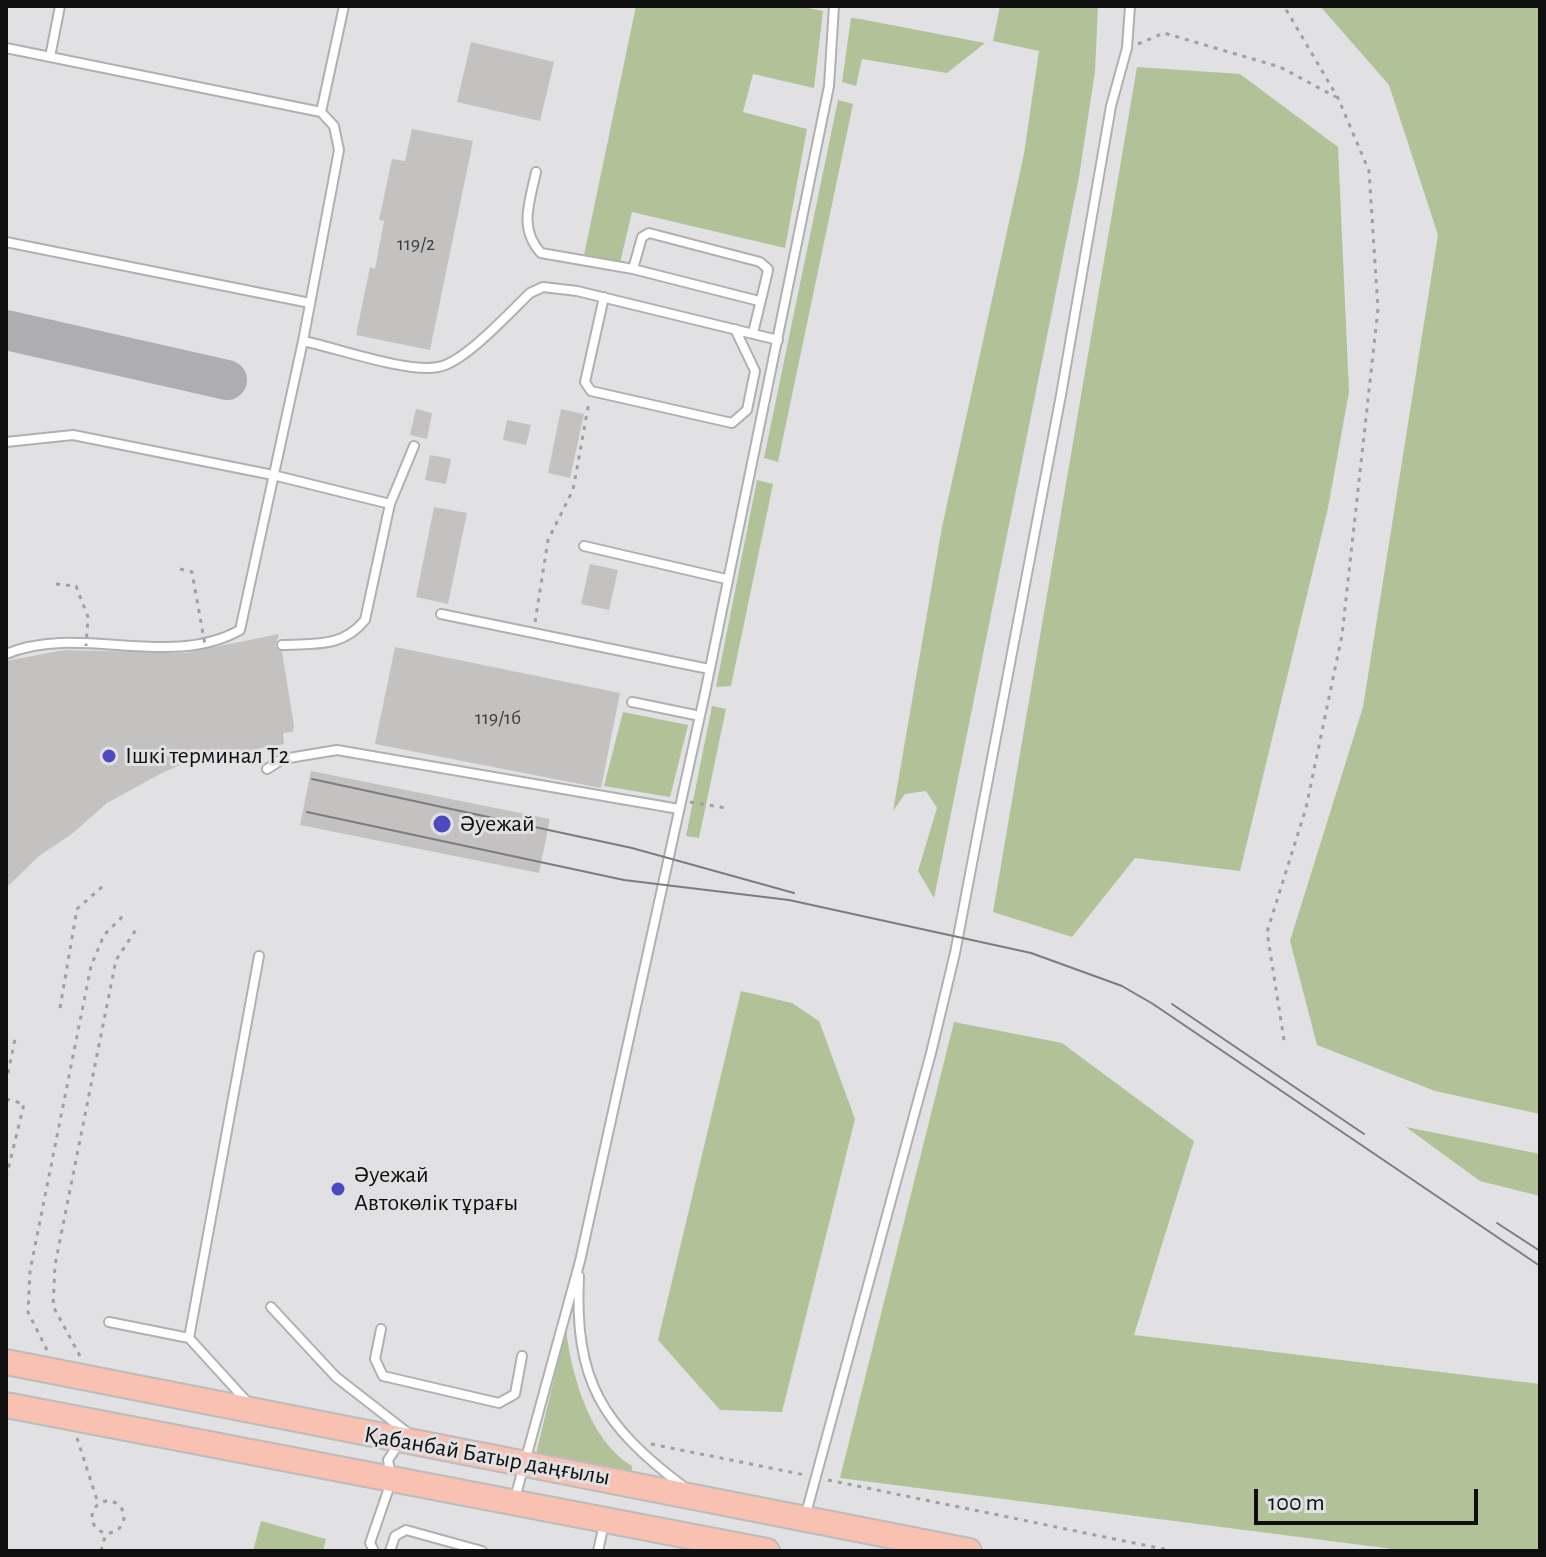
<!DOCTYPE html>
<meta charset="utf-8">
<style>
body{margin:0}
#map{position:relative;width:1546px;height:1557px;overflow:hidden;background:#e1e1e3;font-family:"Alegreya Sans",sans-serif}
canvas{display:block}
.frame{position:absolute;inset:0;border:8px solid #0f0f10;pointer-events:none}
.scale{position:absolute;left:1254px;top:1489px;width:224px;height:36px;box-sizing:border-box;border:4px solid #0f0f10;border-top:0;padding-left:10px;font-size:24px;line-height:28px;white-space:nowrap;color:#0f0f10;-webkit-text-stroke:6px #e1e1e3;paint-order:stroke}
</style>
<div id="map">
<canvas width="1546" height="1557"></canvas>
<div class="frame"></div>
<div class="scale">100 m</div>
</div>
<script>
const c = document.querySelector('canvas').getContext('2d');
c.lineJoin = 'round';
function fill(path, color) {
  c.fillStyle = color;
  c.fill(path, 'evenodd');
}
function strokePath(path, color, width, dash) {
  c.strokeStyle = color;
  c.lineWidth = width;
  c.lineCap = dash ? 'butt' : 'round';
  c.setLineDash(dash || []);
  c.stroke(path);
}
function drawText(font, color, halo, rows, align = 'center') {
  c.font = font + ' "Alegreya Sans",sans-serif';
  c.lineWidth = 6;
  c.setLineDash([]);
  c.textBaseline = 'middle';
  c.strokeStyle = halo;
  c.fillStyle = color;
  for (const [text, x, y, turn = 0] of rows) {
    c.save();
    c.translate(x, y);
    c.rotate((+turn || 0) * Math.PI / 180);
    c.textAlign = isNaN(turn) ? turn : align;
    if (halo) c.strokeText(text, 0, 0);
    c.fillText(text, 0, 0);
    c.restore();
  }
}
const green = new Path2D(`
 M636,6H797L823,11L814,88L753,74L743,112L807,129L785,248L632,212L619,267L583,260Z
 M1000,6H1098L1095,71L1079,177L934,898L918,871L937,808L926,791L905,794L893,811L942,527L1024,154L1039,51L993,41Z
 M1320,6H1540V1114L1435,1091L1317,1045L1290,941L1363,707L1438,235L1389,85Z
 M851,18L860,19L985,43L947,73L862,59L856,86L842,82Z
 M1137,67L1240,74L1338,147L1349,392L1328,508L1240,871L1135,858L1072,937L993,912Z
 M838,100L853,104L778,462L764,458Z
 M757,480L773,484L731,686L716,687Z
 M712,706L726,709L699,838L686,836Z
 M623,712L688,725L670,797L604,786Z
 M741,991L792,1003L819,1021L855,1119L782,1412L720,1410L658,1340Z
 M954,1022L1062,1043L1194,1141L1134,1335L1540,1384V1551H1408L840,1478Z
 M1406,1127L1540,1154V1196L1480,1181Z
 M566,1329C571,1374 590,1442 632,1466V1474L536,1454Z
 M261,1521L326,1539L323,1551H253Z`);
const taxiway = new Path2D(`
 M6,330L227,380`);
const building = new Path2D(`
 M471,42L554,62L540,121L457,102Z
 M412,129L473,141L430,350L356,335L370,267L375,269L384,221L379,220L392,159L405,161Z
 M416,409L432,413L427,439L410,435Z
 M561,409L584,414L570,478L548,473Z
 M507,420L531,425L526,445L503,440Z
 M430,455L451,459L446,484L425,480Z
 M434,507L467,513L448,604L416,597Z
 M590,564L618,570L609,610L581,604Z
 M279,634L275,646L282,652L294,726L293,732L283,733L284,744L187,762L160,774L107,803L73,833L39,856L6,888V661L64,650L185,653Z
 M395,647L620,693L601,788L375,744Z
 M311,771L550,819L539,873L300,825Z`);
const path = new Path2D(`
 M1138,44L1164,33L1280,67L1336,97
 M535,622L548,540L573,490L589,402
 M690,802L726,808
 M60,1008L77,909L103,886
 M1284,1040L1267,932L1306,808L1342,635L1378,309L1369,171L1338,98L1284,6
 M6,1083L16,1034
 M6,1099L24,1104L6,1178
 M47,1350L28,1312L30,1271L91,966L104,935L125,914
 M80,1356L53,1306L55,1265L116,960L137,928
 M77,1438L98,1503
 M651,1444L805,1475
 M828,1480L1173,1551
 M92 1517a16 16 0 1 1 32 0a16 16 0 1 1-32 0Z
 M101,1551L106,1533`);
const lane = new Path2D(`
 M6,48L321,112L334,126L339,150L303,341L240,630C169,670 79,623 6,654
 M50,57L60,6
 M321,112L344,6
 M536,172C530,201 518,228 541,253L633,269L759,301
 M6,242L310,303
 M633,269L642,237L649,233L760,262L768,269L767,275L753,333
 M604,297L585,382L591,391L732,423L747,410L755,371L735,329
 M303,341C337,348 407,373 438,367C464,363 510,312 530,293L543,287L577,291L778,340
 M6,442L73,435L273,475L390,504L414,446
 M584,546L726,579
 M441,614L709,669
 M282,645C316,643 342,648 365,620L390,504
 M632,702L700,716
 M267,769L283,759L337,750L679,809
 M579,1276C574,1381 602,1425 684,1487
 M271,1307L336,1377L408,1433
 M109,1322L189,1338L250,1405
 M381,1329L375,1359L383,1376L499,1403L515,1394L522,1356
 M189,1338L259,956
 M515,1498L580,1261L705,693L829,86L834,6
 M805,1517L931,1053L955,953L1061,395L1111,106L1127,48L1130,6
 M374,1551L370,1543L392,1479L388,1460L398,1445
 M390,1551L395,1536L406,1530L482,1551
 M598,1551L604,1524`);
const primary = new Path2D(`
 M6,1362L969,1551
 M6,1405L767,1551`);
const tram = new Path2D(`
 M312,779L632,848L794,893
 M307,812L624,880L789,900L1031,953L1122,986L1153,1004L1540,1266
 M1172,1004L1364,1134
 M1497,1223L1540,1251`);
const pathBridge = new Path2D(`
 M180,569L192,572L205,645
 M56,584L76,586L88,617L86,646`);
const markers = [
 [109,756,8,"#4d49c0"],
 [442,824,10,"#4d49c0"],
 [338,1189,8,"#4d49c0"]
];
const numberNames = [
 ["119/2",416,244],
 ["119/1б",498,718]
];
const poiNames = [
 ["Ішкі терминал T2",125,756],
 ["Әуежай",460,824],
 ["Әуежай",354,1175],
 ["Автокөлік тұрағы",354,1203]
];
const streetNames = [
 ["Қабанбай Батыр даңғылы",487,1456,10]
];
fill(green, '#b1c198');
strokePath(taxiway, '#aeaeb0', 40);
fill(building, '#c3c2c1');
strokePath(lane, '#b0b0b1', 12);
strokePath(primary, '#bcbcbc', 28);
strokePath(path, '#a0a0a2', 3, [4, 6]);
strokePath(lane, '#fff', 8);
strokePath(primary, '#f9c1b2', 24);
strokePath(tram, '#7c7c7e', 2);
strokePath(pathBridge, '#a0a0a2', 3, [4, 6]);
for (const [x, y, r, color] of markers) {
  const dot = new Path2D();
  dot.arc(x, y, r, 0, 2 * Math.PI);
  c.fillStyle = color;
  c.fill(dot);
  strokePath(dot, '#e1e1e3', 3);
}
drawText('20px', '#3c3c3c', null, numberNames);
drawText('24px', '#0f0f10', '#e1e1e3', poiNames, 'left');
drawText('24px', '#0f0f10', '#e1e1e3', streetNames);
</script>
